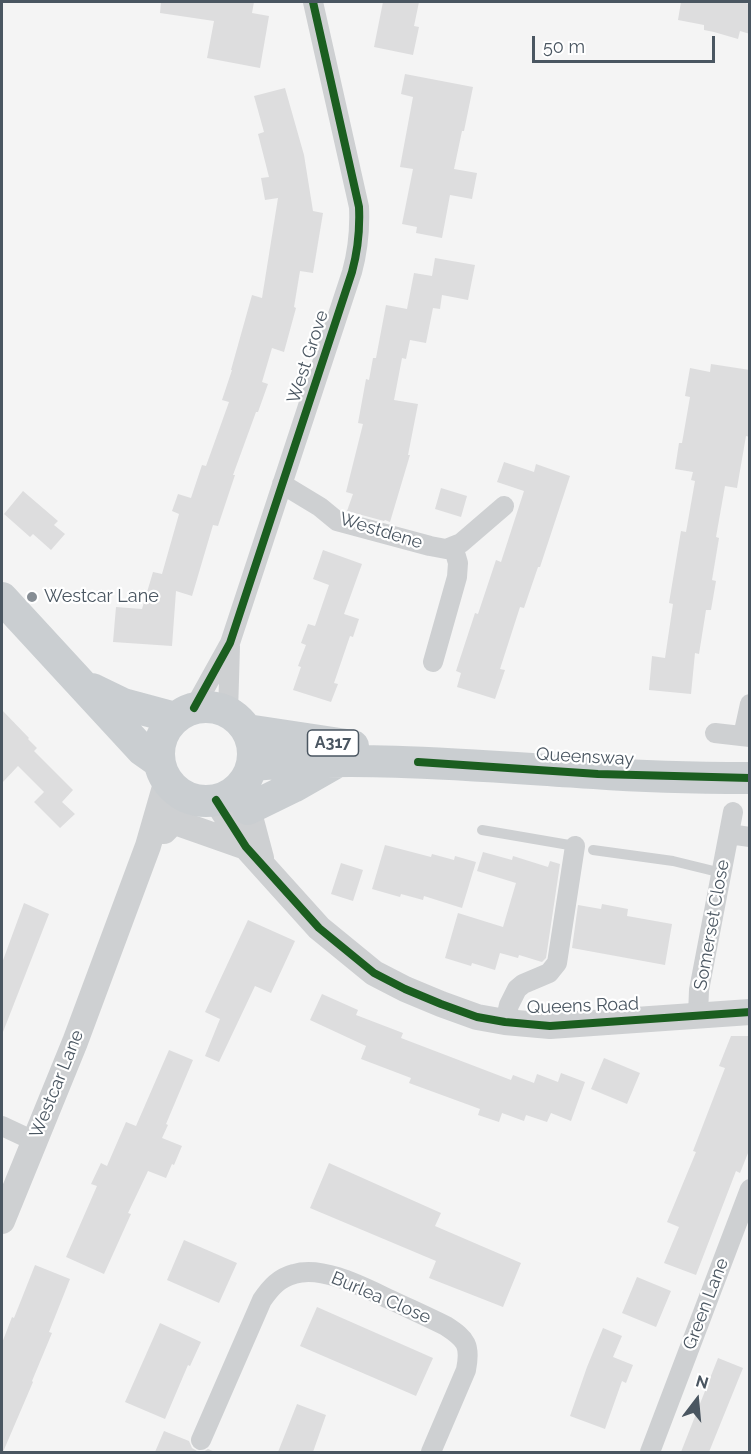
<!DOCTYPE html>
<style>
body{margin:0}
#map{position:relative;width:751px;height:1454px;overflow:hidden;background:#f4f4f4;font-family:Raleway,sans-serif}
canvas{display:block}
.frame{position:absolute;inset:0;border:3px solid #4a5661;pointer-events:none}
.north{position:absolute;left:667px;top:1370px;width:60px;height:60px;-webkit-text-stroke:4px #fff;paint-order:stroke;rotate:16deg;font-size:16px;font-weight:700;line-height:24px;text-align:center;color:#4a5661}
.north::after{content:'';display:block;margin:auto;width:21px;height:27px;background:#4a5661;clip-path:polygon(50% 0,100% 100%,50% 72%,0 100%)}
.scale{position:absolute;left:532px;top:36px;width:183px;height:27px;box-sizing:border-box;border:3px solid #4a5661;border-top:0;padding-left:8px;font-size:18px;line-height:21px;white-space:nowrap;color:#4a5661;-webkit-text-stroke:4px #fff;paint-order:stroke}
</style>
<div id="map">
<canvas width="751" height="1454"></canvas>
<div class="frame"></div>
<div class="north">N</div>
<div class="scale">50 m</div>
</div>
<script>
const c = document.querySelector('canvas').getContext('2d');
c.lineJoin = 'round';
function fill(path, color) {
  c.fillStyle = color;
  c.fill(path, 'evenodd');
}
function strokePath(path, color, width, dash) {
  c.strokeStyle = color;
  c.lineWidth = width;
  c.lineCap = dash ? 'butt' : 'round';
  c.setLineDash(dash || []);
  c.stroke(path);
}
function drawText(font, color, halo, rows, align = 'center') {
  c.font = font + ' Raleway,sans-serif';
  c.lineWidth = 4.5;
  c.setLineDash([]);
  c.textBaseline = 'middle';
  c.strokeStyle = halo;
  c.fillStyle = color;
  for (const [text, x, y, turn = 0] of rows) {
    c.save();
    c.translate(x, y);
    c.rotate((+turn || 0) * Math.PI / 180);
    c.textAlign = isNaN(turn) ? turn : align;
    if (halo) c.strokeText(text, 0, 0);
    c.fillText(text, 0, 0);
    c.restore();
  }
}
const building = new Path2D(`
 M161,2H254L252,13L269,16L260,68L207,58L214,21L160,13Z
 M383,2H419L414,26L419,27L413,55L374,47Z
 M681,2H741L750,4V34L740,31L738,39L714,32L704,30V25L678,20Z
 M405,74L473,87L464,131H462L454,169L477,173L472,199L450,195L442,238L416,233L417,227L402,224L413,169L400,167L413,97L401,94Z
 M285,88L304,155L313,211L323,213L313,273L300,271L294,307L296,308L284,352L272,348L262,382L268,384L258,412H256L233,475H235L218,526L213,525L192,596L176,591L172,646L113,642L116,607L142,609L153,572L162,574L179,514L172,511L178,494L191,498L202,465L206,466L229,402L222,400L232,370H231L252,295L262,298L278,198L265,200L261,178L269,177L258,134L264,132L254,96Z
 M435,258L475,265L468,300L442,295L440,309L433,308L426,343L410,340L406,359L402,358L394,400L418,404L408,455H410L390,522L385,520L384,521L347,511L353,494L346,492L363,424L358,423L366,379L369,380L373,358H376L386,305L407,309L414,273L432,276Z
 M711,364L750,370V437L746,436L737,488L725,486L716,537L719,538L712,580L716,581L711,610H706L699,654L695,653L691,694L649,690L652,656L665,658L673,604L669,603L681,531L686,532L695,481L691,480L693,472L675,469L679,443H682L690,397L685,396L690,368L710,372Z
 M504,462L534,472L536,464L570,476L540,567H538L524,608L520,607L500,669L505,670L495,699L457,687L461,673L456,671L475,613L478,614L496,560L501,562L524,491L497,482Z
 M441,488L467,496L461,517L435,509Z
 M23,491L58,521L54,525L65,534L51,550L33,534L30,537L4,514Z
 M323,550L362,564L344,614L359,619L353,637L350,636L334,683L338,684L331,702L293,690L301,667L298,666L306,645L301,643L308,624L315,626L329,585L313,579Z
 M2,710L29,738L28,739L37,748L34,751L73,790L62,802L75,814L60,828L34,802L44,792L18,766L2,783Z
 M385,845L431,857L432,854L454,860L455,856L476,862L462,908L424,896L423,900L401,894L400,897L372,889Z
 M483,852L512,860L513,856L548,867L550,861L560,864L546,958L542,962L519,955L518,958L500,953L495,970L472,963L471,966L445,958L458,913L503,927L516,883L477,871Z
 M341,863L363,870L353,901L331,894Z
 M24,903L49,914L3,1032H2V963Z
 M602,904L628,909L627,916L672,924L665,965L572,948L578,905L601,909Z
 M248,920L295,941L271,993L255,986L219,1062L205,1056L220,1019L205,1012Z
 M322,994L358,1010L356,1015L403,1033L401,1038L511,1080L513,1075L534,1083L537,1074L558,1082L561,1073L585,1082L571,1121L551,1113L547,1122L526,1115L524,1121L502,1113L499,1122L478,1115L480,1109L409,1083L411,1078L361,1059L366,1046L310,1020Z
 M731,1036H750V1148L740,1173L736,1171L696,1275L664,1263L679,1227L667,1222L696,1152L693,1151L725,1068L719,1066Z
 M169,1050L193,1060L166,1124L168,1125L162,1138L182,1146L174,1165L172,1164L166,1178L148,1171L128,1213L131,1214L104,1274L66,1257L97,1186L91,1184L101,1163L107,1166L126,1122L136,1126Z
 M604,1058L640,1073L627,1104L591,1089Z
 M329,1163L441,1213L435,1226L521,1263L503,1307L429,1278L436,1261L310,1208Z
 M184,1240L237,1263L219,1303L167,1280Z
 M35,1265L70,1279L49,1332L52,1333L32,1381L33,1382L3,1452H2V1343L12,1317L14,1318Z
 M637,1277L671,1291L656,1327L622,1313Z
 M317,1307L433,1358L416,1396L300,1346Z
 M160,1323L201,1342L190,1366L188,1365L165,1419L125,1402Z
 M603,1328L622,1336L613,1357L633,1365L626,1383L622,1381L605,1429L570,1416L587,1367Z
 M718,1358L743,1368L709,1452H681Z
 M297,1404L326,1415L313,1452H278Z
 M164,1431L189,1441L192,1448L197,1451L203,1452L208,1449L215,1452H155Z`);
const service = new Path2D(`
 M482,830L575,846
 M593,850L673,861L722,873`);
const minor = new Path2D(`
 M282,484L320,507L337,521L430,546L446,549L461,543L504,506
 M433,662L457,577L458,563L453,546
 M194,708L230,643L352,272C358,250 360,229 359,207L313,2
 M228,713L230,646
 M715,733L750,737
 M743,736L750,704
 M729,834L750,837
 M698,1015L699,990L733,812
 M505,1022L509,1005L517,989L523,984L549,973L557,963L575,846
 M2,1126L34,1141
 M201,1440L262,1300C271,1287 279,1278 294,1274C323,1265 365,1288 391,1300C410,1309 428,1317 446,1326C466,1339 471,1345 466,1370L431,1452
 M650,1452L750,1189`);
const tertiary = new Path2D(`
 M244,783L248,809L261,858
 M216,800L246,847L319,928L374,973L405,989L441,1004L477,1017L505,1022L550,1026L750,1012
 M175,822L246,847
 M164,831L195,800
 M2,1221L75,1042L148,846L167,780`);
const primary = new Path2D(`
 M2,598L142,750L159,762
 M92,689L123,704L175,718
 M159 754a47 47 0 1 1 94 0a47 47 0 1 1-94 0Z
 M247,730L353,746
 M252,765C366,755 480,766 594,773C646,777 698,778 750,778
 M248,809L293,787L335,763`);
const cycleway = new Path2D(`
 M194,708L230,643L352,272C358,250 360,229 359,207L313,2
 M418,762L598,774L750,778
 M216,800L246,847L319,928L374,973L405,989L441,1004L477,1017L505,1022L550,1026L750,1012`);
const markers = [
 [32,597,6,"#868d94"]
];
const shields = [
 [333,743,51]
];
const shieldNames = [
 ["A317",333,743]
];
const streetNames = [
 ["West Grove",308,357,-72],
 ["Westdene",381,531,17],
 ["Queensway",585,757,3],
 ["Somerset Close",712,925,-80],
 ["Queens Road",583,1006,-2],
 ["Westcar Lane",57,1084,-68],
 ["Burlea Close",381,1298,23],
 ["Green Lane",706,1304,-69]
];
const poiNames = [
 ["Westcar Lane",44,597]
];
fill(building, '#ddddde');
strokePath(service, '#ced0d2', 10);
strokePath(minor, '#ced0d2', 20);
strokePath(tertiary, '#ced0d2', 26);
strokePath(primary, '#caced1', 32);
strokePath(cycleway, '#1b5e20', 8);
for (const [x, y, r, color] of markers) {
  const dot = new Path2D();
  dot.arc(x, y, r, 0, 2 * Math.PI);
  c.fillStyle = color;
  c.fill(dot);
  strokePath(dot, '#fff', 2);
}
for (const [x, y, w] of shields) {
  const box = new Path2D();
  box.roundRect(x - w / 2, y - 13, w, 26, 4.5);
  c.fillStyle = '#fff';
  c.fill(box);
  strokePath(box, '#4a5661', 1.5);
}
drawText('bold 16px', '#4a5661', null, shieldNames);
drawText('18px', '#4a5661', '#fff', streetNames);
drawText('18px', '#4a5661', '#fff', poiNames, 'left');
</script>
